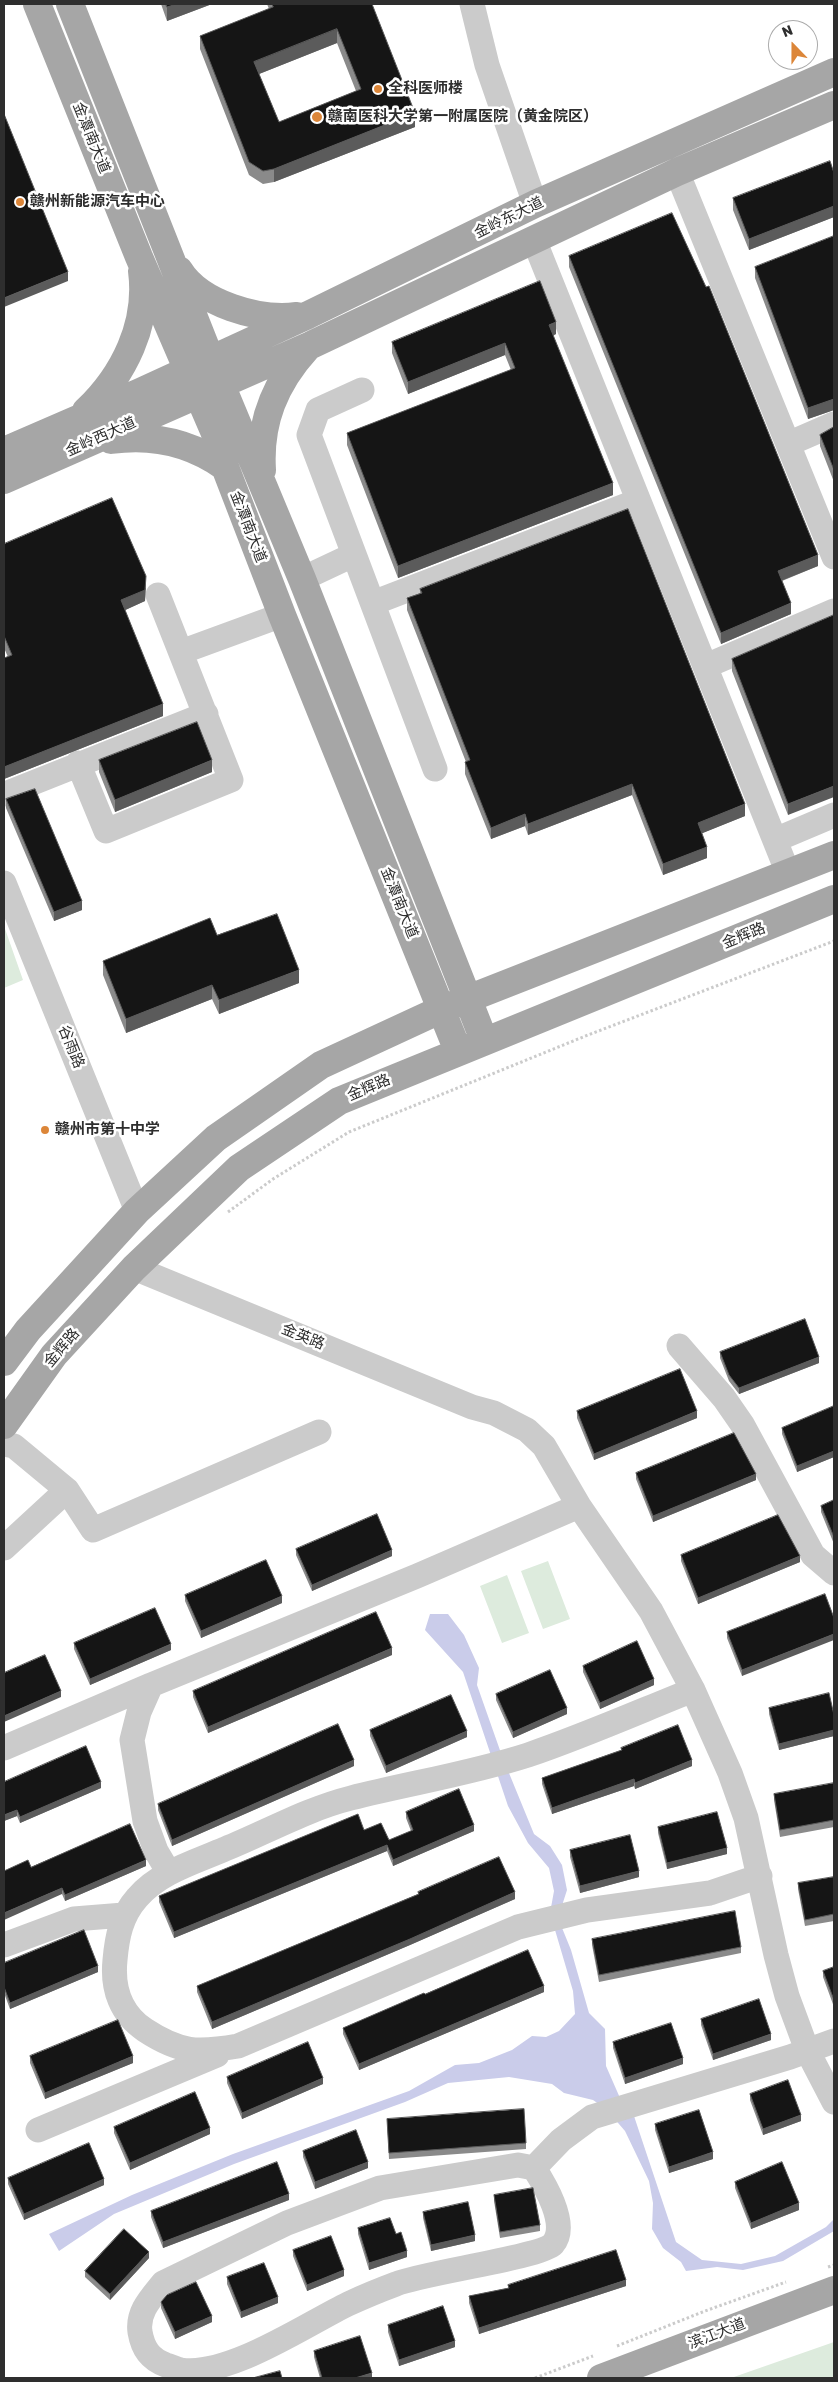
<!DOCTYPE html>
<meta charset="utf-8">
<style>
body{margin:0}
#map{position:relative;width:838px;height:2382px;overflow:hidden;background:#fff;font-family:Rubik,sans-serif}
canvas{display:block}
.frame{position:absolute;inset:0;border:5px solid #2e2e2e;pointer-events:none}
.north{position:absolute;left:768px;top:20px;width:50px;height:50px;box-sizing:border-box;background:#fff;border:1px solid #ababab;border-radius:50%;rotate:338deg;font-size:14px;font-weight:700;line-height:20px;text-align:center;color:#2e2e2e}
.north::after{content:'';display:block;margin:auto;width:18px;height:22px;background:#dc8639;clip-path:polygon(50% 0,100% 100%,50% 72%,0 100%)}
</style>
<div id="map">
<canvas width="838" height="2382"></canvas>
<div class="frame"></div>
<div class="north">N</div>
</div>
<script>
const c = document.querySelector('canvas').getContext('2d');
c.lineJoin = 'round';
function fill(path, color) {
  c.fillStyle = color;
  c.fill(path, 'evenodd');
}
function strokePath(path, color, width, dash) {
  c.strokeStyle = color;
  c.lineWidth = width;
  c.lineCap = dash ? 'butt' : 'round';
  c.setLineDash(dash || []);
  c.stroke(path);
}
function drawText(font, color, halo, rows, align = 'center') {
  c.font = font + ' Rubik,"Noto Sans SC",sans-serif';
  c.lineWidth = 5;
  c.setLineDash([]);
  c.textBaseline = 'middle';
  c.strokeStyle = halo;
  c.fillStyle = color;
  for (const [text, x, y, turn = 0] of rows) {
    c.save();
    c.translate(x, y);
    c.rotate((+turn || 0) * Math.PI / 180);
    c.textAlign = isNaN(turn) ? turn : align;
    if (halo) c.strokeText(text, 0, 0);
    c.fillText(text, 0, 0);
    c.restore();
  }
}
const green = new Path2D(`
 M4,926L23,980L4,988Z
 M548,1561L570,1619L543,1629L521,1571Z
 M507,1575L529,1633L502,1643L480,1586Z
 M834,2342V2378H731Z`);
const water = new Path2D(`
 M430,1614H448L464,1635L479,1668L477,1685L502,1756L534,1834L550,1846L562,1865L567,1890L558,1918L571,1950L589,2013L605,2029L606,2066L620,2098L629,2101L676,2242L702,2260L741,2264L775,2256L826,2227L834,2219V2231L783,2261L743,2270L717,2267L686,2271L681,2262L663,2248L652,2229L653,2203L649,2181L625,2131L606,2109L593,2100L564,2093L552,2084L509,2077L448,2083L405,2102L234,2164L114,2214L59,2251L49,2234L132,2195L233,2154L409,2091L455,2065L479,2063L512,2050L532,2036L546,2037L559,2031L575,2014L573,1991L550,1913L554,1891L549,1868L528,1843L508,1806L463,1672L425,1630Z`);
const path = new Path2D(`
 M228,1212L273,1179L349,1132L588,1035L834,941
 M828,2267L834,2265
 M617,2346L705,2311L786,2282
 M535,2378L593,2356`);
const minor = new Path2D(`
 M472,4L487,65L535,204
 M677,172L834,557
 M534,240L788,873
 M362,390L318,410L309,435L435,769
 M788,444L834,424
 M302,579L353,555
 M373,603L638,501
 M181,652L282,615
 M706,666L834,611
 M78,763L106,831L231,780L158,595
 M5,794L206,714
 M775,840L834,815
 M4,883L137,1211
 M134,1268L472,1407L494,1413L527,1430L544,1446L579,1506L651,1611L693,1690L730,1773L746,1818L776,1955L787,1996L807,2050L834,2102
 M679,1346L724,1398L742,1424L813,1555L834,1573
 M4,1444L14,1446L67,1490L4,1548
 M67,1490L93,1530L319,1432
 M693,1690C638,1712 584,1736 528,1755C469,1774 410,1783 351,1798C307,1809 267,1832 225,1849C195,1862 159,1872 137,1898C121,1916 117,1937 115,1960C112,1989 121,2014 145,2030C180,2053 198,2053 238,2046L518,1927L587,1910L710,1893L760,1876
 M4,1748L151,1685
 M169,1873L156,1851L145,1821L132,1740L139,1712L151,1685L417,1576L579,1506
 M4,1945L74,1919L124,1915
 M38,2130L217,2055
 M534,2168C545,2185 569,2225 553,2244C541,2257 423,2273 396,2284C380,2290 363,2297 348,2304C305,2325 229,2377 181,2370C176,2369 171,2366 166,2365C150,2359 143,2349 140,2332C137,2312 151,2298 163,2283L287,2223L380,2188L518,2165L534,2168L561,2140L592,2117L790,2057L834,2041`);
const major = new Path2D(`
 M37,4L139,257L217,438L225,467L282,615L458,1051
 M70,4L210,358L302,579L484,1040
 M179,270C200,304 259,321 297,316
 M86,411C124,375 149,324 142,271
 M111,440C153,434 190,442 225,467
 M4,451L140,392L308,315L535,204L834,72
 M262,470C259,422 275,383 307,348
 M4,480L311,345L677,172L834,105
 M4,1362L28,1330L137,1211L216,1138L321,1065L442,1009L834,855
 M4,1425L54,1355L134,1268L239,1168L339,1101L834,899
 M601,2378L834,2290`);
const wall = new Path2D(`
 M161,4H212L167,21Z
 M267,4H372L415,127L274,182L263,184L249,175L200,49V36L269,9ZM337,43L356,91L279,122L259,74Z
 M834,173V217L749,250L733,210V198Z
 M834,236V410L808,419L755,278V267Z
 M569,256L818,566L782,581L791,614L721,644L569,267Z
 M556,334L553,336L613,495L398,578L347,445V433L511,370L505,355L408,394L392,353V342Z
 M834,427V482L820,446V435Z
 M4,544L146,588L145,601L125,610L163,716L4,779V658L8,657L4,648Z
 M420,589L745,816L702,833L707,858L663,875L632,795L528,835L525,826L491,839L465,774V762H466L407,610V598L420,593Z
 M834,615L788,815L732,671V659Z
 M99,760L212,772L115,812L99,772Z
 M6,799L82,910L54,921L6,808Z
 M217,935L299,983L219,1014L212,999L126,1033L103,975V961Z
 M720,1352L819,1363L739,1394L729,1381L720,1358Z
 M834,1406V1457L797,1472L782,1434V1428Z
 M577,1411L697,1418L594,1460L577,1418Z
 M636,1473L756,1480L653,1522L636,1479Z
 M834,1500V1544L821,1512V1506Z
 M296,1549L392,1556L312,1591L296,1555Z
 M681,1555L800,1562L698,1604L681,1561Z
 M825,1594L742,1676L727,1638V1632Z
 M185,1595L282,1603L201,1638L185,1601Z
 M74,1643L171,1650L90,1685L74,1649Z
 M392,1655L208,1733L193,1697V1691Z
 M583,1666L654,1685L600,1709L583,1672Z
 M496,1694L567,1714L513,1738L496,1700Z
 M769,1708L834,1715V1736L779,1750L769,1714Z
 M370,1730L467,1737L386,1773L370,1736Z
 M86,1746L101,1788L20,1823L17,1816L4,1821Z
 M621,1748L692,1766L635,1789L634,1786L552,1814L542,1784V1778L621,1750Z
 M354,1766L172,1846L158,1810V1804Z
 M834,1786V1827L780,1837L774,1800V1794Z
 M406,1812L474,1831L393,1866L387,1851L174,1938L159,1902V1896L364,1830L389,1840L411,1831L406,1818Z
 M658,1827L727,1854L667,1869L658,1833Z
 M570,1850L639,1877L580,1893L570,1857Z
 M146,1866L65,1901L62,1894L31,1867Z
 M834,1877V1921L805,1926L798,1889V1883Z
 M418,1892L515,1899L410,1945L212,2029L197,1992V1986L418,1894Z
 M592,1939L741,1947V1953L599,1982L592,1945Z
 M4,1963L98,1972L10,2009L4,1993Z
 M834,1967V2007L823,1977V1971Z
 M544,1992L359,2070L343,2034V2028L425,1994Z
 M701,2019L771,2040L713,2060L701,2025Z
 M613,2042L683,2064L625,2084L613,2048Z
 M30,2056L133,2063L45,2099L30,2063Z
 M227,2077L323,2084L242,2119L227,2083Z
 M750,2094L801,2121L763,2135L750,2100Z
 M387,2119L526,2143V2149L389,2159Z
 M655,2124L713,2159L669,2173L655,2130Z
 M114,2127L210,2134L130,2170L114,2133Z
 M303,2151L368,2168L315,2189L303,2157Z
 M8,2178L104,2185L24,2220L8,2184Z
 M735,2182L799,2210L751,2229L735,2188Z
 M494,2195L540,2225V2231L500,2238L494,2201Z
 M289,2200L163,2248L151,2217V2211Z
 M423,2212L475,2241L431,2251L423,2218Z
 M358,2228L396,2234L407,2257L369,2270L358,2234Z
 M293,2250L344,2276L307,2291L293,2256Z
 M149,2258L110,2300L85,2277V2271Z
 M227,2277L278,2303L241,2318L227,2284Z
 M508,2285L626,2286L479,2334L469,2303V2296L508,2288Z
 M161,2302L212,2322L175,2339L161,2308Z
 M388,2325L455,2347L399,2366L388,2332Z
 M314,2351L372,2378H320L314,2357Z`);
const shadedWall = new Path2D(`
 M177,4H212L167,21V7Z
 M337,29V43L254,76V62Z
 M415,113V127L274,182V169Z
 M834,206V217L749,250V239Z
 M68,272V281L4,307V298Z
 M556,322V334L549,337V325Z
 M505,343V355L408,394V382Z
 M834,399V410L808,419V408Z
 M613,483V495L398,578V566Z
 M818,555V566L778,582V571Z
 M146,576L145,601L121,612V600Z
 M791,603V614L721,644V633Z
 M163,704V716L4,779V767Z
 M212,760V772L115,812V800Z
 M632,784V795L528,835V824Z
 M834,786V797L788,815V804Z
 M745,804V816L698,835V823Z
 M525,814V826L491,839V828Z
 M707,847V858L663,875V864Z
 M82,901V910L54,921V912Z
 M299,970V983L219,1014V1000Z
 M212,985V999L126,1033V1019Z
 M819,1357V1363L739,1394V1388Z
 M697,1411V1418L594,1460V1454Z
 M834,1451V1457L797,1472V1466Z
 M756,1474V1480L653,1522V1516Z
 M392,1550V1556L312,1591V1585Z
 M800,1556V1562L698,1604V1598Z
 M282,1596V1603L201,1638V1631Z
 M834,1634V1640L742,1676V1670Z
 M171,1644V1650L90,1685V1679Z
 M392,1648V1655L208,1733V1727Z
 M654,1679V1685L600,1709V1703Z
 M61,1691V1697L4,1722V1716Z
 M567,1708V1714L513,1738V1732Z
 M834,1730V1736L779,1750V1744Z
 M467,1731V1737L386,1773V1766Z
 M354,1760V1766L172,1846V1840Z
 M692,1760V1766L635,1789V1783Z
 M634,1779V1786L552,1814V1808Z
 M101,1782V1788L20,1823V1817Z
 M17,1810V1816L4,1821V1815Z
 M474,1825V1831L393,1866V1860Z
 M387,1845V1851L174,1938V1932Z
 M727,1848V1854L667,1869V1863Z
 M146,1860V1866L65,1901V1895Z
 M639,1871V1877L580,1893V1886Z
 M62,1888V1894L4,1920V1913Z
 M515,1892V1899L410,1945L212,2029V2022Z
 M98,1966V1972L10,2009V2003Z
 M544,1986V1992L359,2070V2064Z
 M771,2034V2040L713,2060V2054Z
 M133,2056V2063L45,2099V2093Z
 M683,2058V2064L625,2084V2078Z
 M323,2078V2084L242,2119V2113Z
 M801,2115V2121L763,2135V2129Z
 M210,2128V2134L130,2170V2163Z
 M713,2152V2159L669,2173V2167Z
 M368,2162V2168L315,2189V2182Z
 M104,2179V2185L24,2220V2214Z
 M289,2194V2200L163,2248V2242Z
 M799,2203V2210L751,2229V2223Z
 M475,2235V2241L431,2251V2245Z
 M407,2251V2257L369,2270V2263Z
 M149,2252V2258L110,2300V2294Z
 M344,2270V2276L307,2291V2285Z
 M626,2280V2286L479,2334V2328Z
 M278,2297V2303L241,2318V2312Z
 M212,2316V2322L175,2339V2332Z
 M455,2341V2347L399,2366V2360Z
 M372,2373V2378H355Z`);
const building = new Path2D(`
 M166,4H177L167,7Z
 M272,4H372L415,113L274,169L263,171L249,162L200,36L273,7ZM337,29L361,89L279,122L254,62Z
 M4,114L68,272L4,298Z
 M830,161L834,173V206L749,239L733,198Z
 M672,213L706,287L709,286L818,555L778,571L791,603L721,633L569,256Z
 M834,236V399L808,408L755,267Z
 M540,281L556,322L549,325L613,483L398,566L347,433L515,368L505,343L408,382L392,342Z
 M834,427V470L820,435Z
 M112,498L146,576L145,590L121,600L163,704L4,767V658L12,655L4,636V544Z
 M628,509L745,804L698,823L707,847L663,864L632,784L528,824L525,814L491,828L465,762L470,760L407,598L422,593L420,589Z
 M834,615V786L788,804L732,659Z
 M197,722L212,760L115,800L99,760Z
 M35,789L82,901L54,912L6,799Z
 M277,914L299,970L219,1000L212,985L126,1019L103,961L210,918L217,935Z
 M805,1319L819,1357L739,1388L729,1375L720,1352Z
 M680,1369L697,1411L594,1454L577,1411Z
 M834,1406V1451L797,1466L782,1428Z
 M734,1433L756,1474L653,1516L636,1473Z
 M834,1500V1537L821,1506Z
 M377,1514L392,1550L312,1585L296,1549Z
 M778,1515L800,1556L698,1598L681,1555Z
 M266,1560L282,1596L201,1631L185,1595Z
 M825,1594L834,1618V1634L742,1670L727,1632Z
 M155,1608L171,1644L90,1679L74,1643Z
 M376,1612L392,1648L208,1727L193,1691Z
 M637,1641L654,1679L600,1703L583,1666Z
 M45,1655L61,1691L4,1716V1673Z
 M550,1670L567,1708L513,1732L496,1694Z
 M829,1693L834,1715V1730L779,1744L769,1708Z
 M451,1695L467,1731L386,1766L370,1730Z
 M338,1724L354,1760L172,1840L158,1804Z
 M678,1725L692,1760L635,1783L634,1779L552,1808L542,1778L622,1750L621,1748Z
 M86,1746L101,1782L20,1817L17,1810L4,1815V1782Z
 M834,1783V1820L780,1830L774,1794Z
 M459,1789L474,1825L393,1860L387,1845L174,1932L159,1896L358,1814L364,1830L381,1823L389,1840L413,1830L406,1812Z
 M717,1812L727,1848L667,1863L658,1827Z
 M130,1824L146,1860L65,1895L62,1888L4,1913V1871L28,1860L31,1867Z
 M630,1835L639,1871L580,1886L570,1850Z
 M499,1857L515,1892L410,1939L212,2022L197,1986L419,1894L418,1892Z
 M834,1877V1914L805,1920L798,1883Z
 M735,1911L741,1947L599,1975L592,1939Z
 M84,1930L98,1966L10,2003L4,1987V1963Z
 M528,1950L544,1986L359,2064L343,2028L424,1993L425,1994Z
 M834,1967V2000L823,1971Z
 M759,1999L771,2034L713,2054L701,2019Z
 M118,2020L133,2056L45,2093L30,2056Z
 M671,2023L683,2058L625,2078L613,2042Z
 M308,2042L323,2078L242,2113L227,2077Z
 M788,2080L801,2115L763,2129L750,2094Z
 M195,2092L210,2128L130,2163L114,2127Z
 M524,2109L526,2143L389,2153L387,2119Z
 M699,2110L713,2152L669,2167L655,2124Z
 M356,2130L368,2162L315,2182L303,2151Z
 M89,2143L104,2179L24,2214L8,2178Z
 M277,2162L289,2194L163,2242L151,2211Z
 M782,2162L799,2203L751,2223L735,2182Z
 M533,2188L540,2225L500,2232L494,2195Z
 M468,2202L475,2235L431,2245L423,2212Z
 M390,2218L396,2234L401,2232L407,2251L369,2263L358,2228Z
 M124,2229L149,2252L110,2294L85,2271Z
 M331,2236L344,2270L307,2285L293,2250Z
 M616,2250L626,2280L479,2328L469,2296L509,2288L508,2285Z
 M264,2263L278,2297L241,2312L227,2277Z
 M196,2282L212,2316L175,2332L161,2302L167,2295Z
 M443,2306L455,2341L399,2360L388,2325Z
 M360,2336L372,2373L355,2378H322L314,2351Z
 M280,2371L282,2378H253Z`);
const markers = [
 [378,89,5,"#dc8639"],
 [317,117,6,"#dc8639"],
 [20,202,5,"#dc8639"],
 [45,1130,5,"#dc8639"]
];
const poiNames = [
 ["全科医师楼",388,89],
 ["赣南医科大学第一附属医院（黄金院区）",328,117],
 ["赣州新能源汽车中心",30,202],
 ["赣州市第十中学",55,1130]
];
const streetNames = [
 ["金潭南大道",91,138,68],
 ["金岭东大道",509,218,-26],
 ["金岭西大道",101,437,-24],
 ["金潭南大道",248,527,69],
 ["金潭南大道",399,903,68],
 ["金辉路",744,936,-22],
 ["谷雨路",71,1047,68],
 ["金辉路",369,1088,-23],
 ["金英路",303,1337,22],
 ["金辉路",62,1348,-50],
 ["滨江大道",717,2334,-21]
];
fill(green, '#ddebdd');
fill(water, '#caccea');
strokePath(path, '#cbcbcb', 3, [2.5, 2.5]);
strokePath(minor, '#cbcbcb', 25);
strokePath(major, '#a6a6a6', 28);
fill(wall, '#8a8a8a');
fill(shadedWall, '#5b5b5b');
fill(building, '#151515');
strokePath(building, '#5b5b5b', 1);
for (const [x, y, r, color] of markers) {
  const dot = new Path2D();
  dot.arc(x, y, r, 0, 2 * Math.PI);
  c.fillStyle = color;
  c.fill(dot);
  strokePath(dot, '#fff', 2);
}
drawText('bold 15px', '#2e2e2e', '#fff', poiNames, 'left');
drawText('15px', '#2e2e2e', '#fff', streetNames);
</script>
